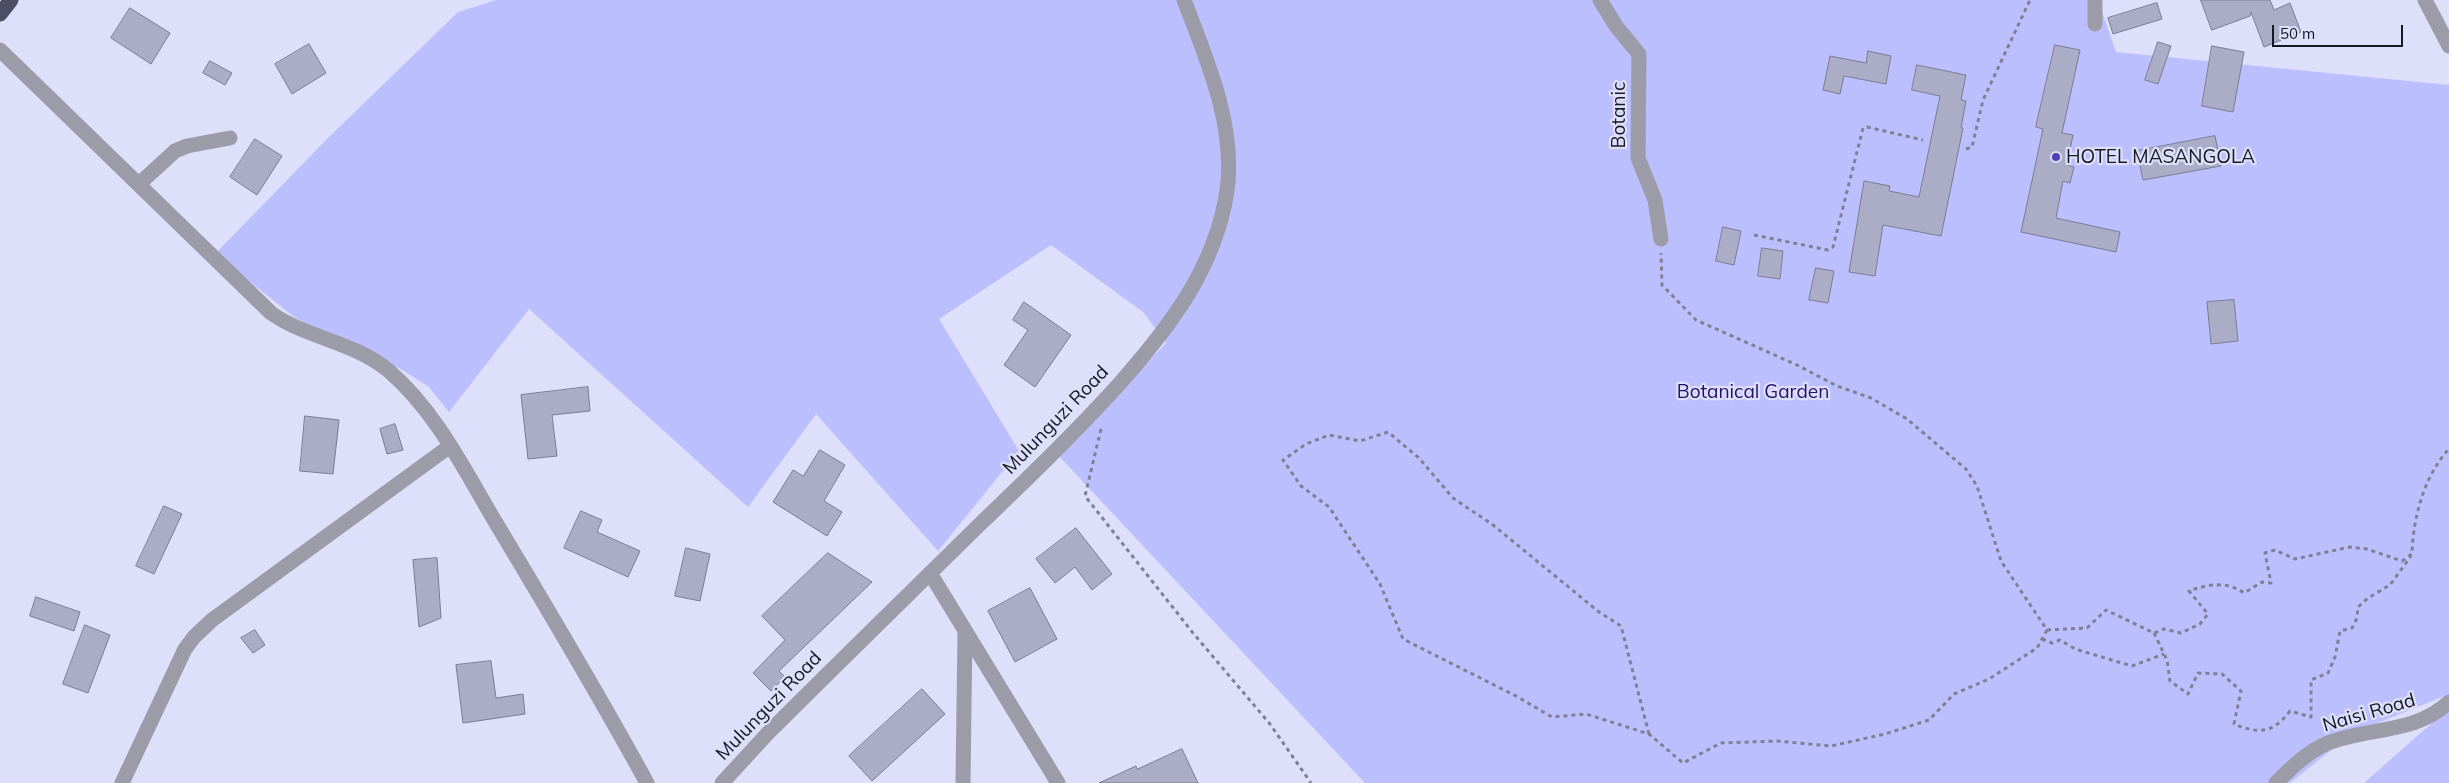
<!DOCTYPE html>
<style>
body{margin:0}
#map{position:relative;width:2449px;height:783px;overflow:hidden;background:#dddffb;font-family:Mulish,sans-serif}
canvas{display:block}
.scale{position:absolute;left:2272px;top:25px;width:131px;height:22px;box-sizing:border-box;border:2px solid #171821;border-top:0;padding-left:6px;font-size:15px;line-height:18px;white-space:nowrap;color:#171821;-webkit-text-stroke:4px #dddffb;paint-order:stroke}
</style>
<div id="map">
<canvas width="2449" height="783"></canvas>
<div class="scale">50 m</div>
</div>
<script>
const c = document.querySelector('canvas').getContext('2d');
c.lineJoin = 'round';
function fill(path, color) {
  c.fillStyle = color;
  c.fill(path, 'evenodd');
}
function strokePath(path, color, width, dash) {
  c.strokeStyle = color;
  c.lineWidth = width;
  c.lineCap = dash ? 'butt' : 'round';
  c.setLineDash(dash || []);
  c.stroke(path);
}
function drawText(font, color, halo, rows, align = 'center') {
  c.font = font + ' Mulish,sans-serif';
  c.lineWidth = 4.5;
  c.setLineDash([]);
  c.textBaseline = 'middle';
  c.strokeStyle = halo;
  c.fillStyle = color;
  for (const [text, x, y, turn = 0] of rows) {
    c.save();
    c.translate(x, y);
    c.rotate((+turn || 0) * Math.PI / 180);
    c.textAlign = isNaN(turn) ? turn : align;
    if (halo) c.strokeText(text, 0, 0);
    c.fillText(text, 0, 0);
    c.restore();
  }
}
const green = new Path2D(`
 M496,0H2098L2116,52L2449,85V694L2351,734L2290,783H1365L1058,455L1166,343L1143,312L1051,245L939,319L1019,451L938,551L816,414L748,507L529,309L449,412L429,387L399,368L332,340L293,316L215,254L326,140L458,12Z
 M2449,708V783H2364Z`);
const building = new Path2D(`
 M2201,0H2270L2274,10L2290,3L2301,32L2264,47L2251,12L2250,16L2212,30Z
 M2157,3L2162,19L2113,34L2108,18Z
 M130,8L170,33L151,64L111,38Z
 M2158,42L2171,46L2158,84L2145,80Z
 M309,44L326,73L292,94L275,64Z
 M2055,45L2080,50L2062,133L2073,135L2067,165L2074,167L2070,183L2063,181L2056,218L2120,232L2116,252L2021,232L2043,129L2036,127Z
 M2212,46L2244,52L2233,112L2202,106Z
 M1868,51L1891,56L1886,84L1844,76L1840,94L1823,90L1830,56L1866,63Z
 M210,61L232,73L225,85L203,73Z
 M1917,65L1966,75L1961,100L1966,101L1961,128H1963L1941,236L1883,225L1875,276L1849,272L1864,181L1890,186L1889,191L1919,197L1940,96L1912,90Z
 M2215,136L2221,166L2143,180L2137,151Z
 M255,139L282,156L257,195L230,177Z
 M1723,227L1741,231L1734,265L1716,261Z
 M1762,248L1783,251L1780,279L1758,276Z
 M1816,268L1834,271L1828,303L1809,300Z
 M2234,300L2238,341L2211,344L2207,302Z
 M1024,302L1071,335L1035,387L1004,365L1028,330L1013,320Z
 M588,387L590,411L552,415L557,456L528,459L521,395Z
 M305,416L339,420L333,474L300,471Z
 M395,424L403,450L387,454L380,429Z
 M820,450L845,465L824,501L842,512L827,536L773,502L793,470L803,476Z
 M164,506L182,514L154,574L136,566Z
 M581,511L602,520L597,532L640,551L628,577L564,548Z
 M1076,528L1112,574L1092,590L1075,567L1055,583L1036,559Z
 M686,548L710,554L700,601L675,596Z
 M828,553L872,582L779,671L785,677L771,691L753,673L785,640L762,616Z
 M437,558L441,618L419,627L413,560Z
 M1030,588L1057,639L1015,662L988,611Z
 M36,597L80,612L74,631L30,616Z
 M85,625L110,635L88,693L63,684Z
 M255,630L265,645L253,653L241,638Z
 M491,661L496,698L523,694L525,714L463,723L456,665Z
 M922,689L945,714L872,781L849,756Z
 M1182,749L1198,783H1099L1136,766L1137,769Z`);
const path = new Path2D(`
 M1966,149L1972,147L1983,100L2030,0
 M1754,235L1828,250L1833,247L1863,128L1867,127L1923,140
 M1101,429L1085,496L1193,633L1270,724L1311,783
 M2047,630L2087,628L2106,610L2154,633L2164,629L2181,633L2200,624L2208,614L2189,591C2208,584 2227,581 2244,593L2262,582L2271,583L2265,553L2275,550L2295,559L2350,547L2367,549L2402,561L2412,554C2413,518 2424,476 2449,449
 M2154,633L2167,660L2170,681L2188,694L2198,673L2222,674L2241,691L2234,724C2259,734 2272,734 2290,711L2311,717V680L2328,673L2335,657L2340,631L2352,628L2357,618L2358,607L2368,598L2390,585L2411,556
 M2042,639L2052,643L2060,640L2075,649L2132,666L2164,654
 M1649,734L1621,626L1599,612L1493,525L1453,498L1419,458L1388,432L1360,441L1329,435L1306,444L1283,460L1301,486L1329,507L1380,584L1403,639L1516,696L1552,717L1586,714L1649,734L1683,763L1721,743L1777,741L1831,746L1885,734L1929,720L1954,694L1989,679L2037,648L2047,630L2001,561L1977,486L1966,469L1907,419L1871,398L1837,386L1797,365L1696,320L1662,285L1661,253`);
const minor = new Path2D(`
 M1600,0L1616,26L1639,54L1638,158L1655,200L1661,239
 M2425,0L2449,46
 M2095,24V0
 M0,50L271,313C306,338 355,342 389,371C437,412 467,475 499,528C550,613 600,697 647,783
 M139,184L175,151L187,146L230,138
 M930,573L1058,783
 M122,783L185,649L194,637L212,620L450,446
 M722,783L768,733C837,664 906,597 975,529C1025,481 1075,433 1121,382C1171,325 1215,268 1227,191C1236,126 1207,60 1184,0
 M963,783L965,631
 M2276,783C2291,768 2308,751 2328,743C2369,727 2415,734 2449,702`);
const highway = new Path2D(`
 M0,14L11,0`);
const markers = [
 [2056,157,5,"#4f40b7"]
];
const streetNames = [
 ["Botanic",1619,115,-90],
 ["Mulunguzi Road",1056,420,-46],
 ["Mulunguzi Road",769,706,-46],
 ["Naisi Road",2369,713,-16]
];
const poiNames = [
 ["HOTEL MASANGOLA",2066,157]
];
const parkNames = [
 ["Botanical Garden",1753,392]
];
fill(green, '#bcbffd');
fill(building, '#abadc7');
strokePath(building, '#7a7c94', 1);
strokePath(path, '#7e8093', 3, [4, 4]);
strokePath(minor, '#9b9ca7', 15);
strokePath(highway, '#4d4e64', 15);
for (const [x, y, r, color] of markers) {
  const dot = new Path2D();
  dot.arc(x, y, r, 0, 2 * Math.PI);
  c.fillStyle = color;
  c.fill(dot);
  strokePath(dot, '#dddffb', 2);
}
drawText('19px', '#171821', '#dddffb', streetNames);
drawText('19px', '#171821', '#dddffb', poiNames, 'left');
drawText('19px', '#25116a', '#dddffb', parkNames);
</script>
